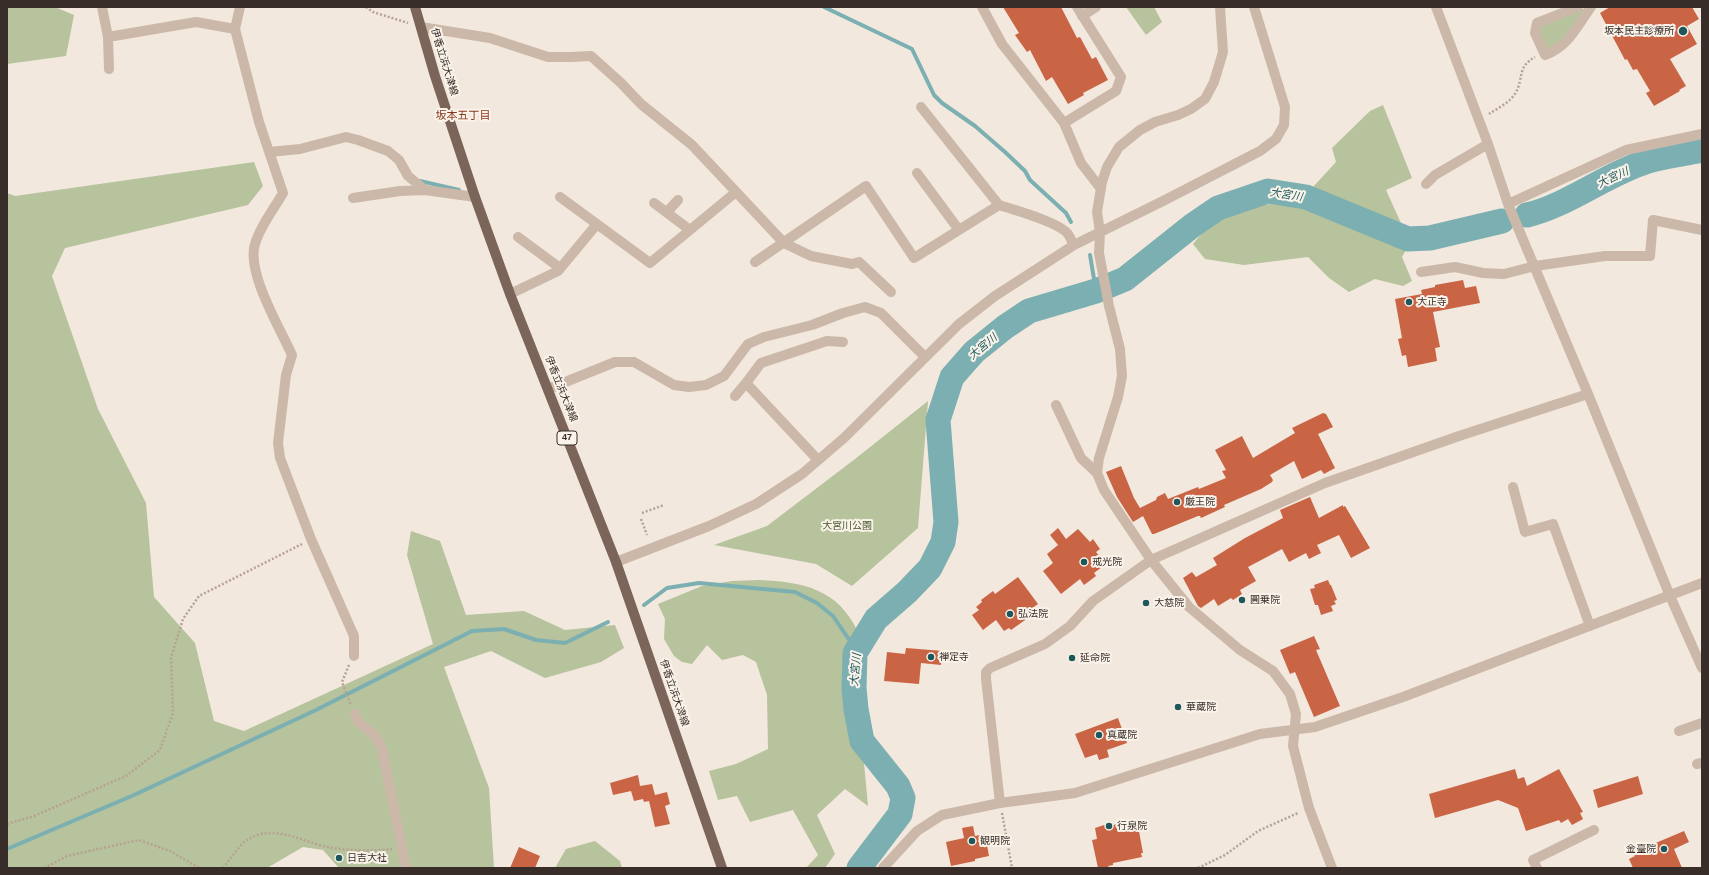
<!DOCTYPE html>
<meta charset="utf-8">
<style>
body{margin:0}
#map{position:relative;width:1709px;height:875px;overflow:hidden;background:#f3e8dd;font-family:Helvetica,sans-serif}
canvas{display:block}
.frame{position:absolute;inset:0;border:8px solid #382d29;pointer-events:none}
</style>
<div id="map">
<canvas width="1709" height="875"></canvas>
<div class="frame"></div>
</div>
<script>
const c = document.querySelector('canvas').getContext('2d');
c.lineJoin = 'round';
function fill(path, color) {
  c.fillStyle = color;
  c.fill(path, 'evenodd');
}
function strokePath(path, color, width, dash) {
  c.strokeStyle = color;
  c.lineWidth = width;
  c.lineCap = dash ? 'butt' : 'round';
  c.setLineDash(dash || []);
  c.stroke(path);
}
function drawText(font, color, halo, rows, align = 'center') {
  c.font = font + ' Helvetica,"Noto Sans JP",sans-serif';
  c.lineWidth = 4;
  c.setLineDash([]);
  c.textBaseline = 'middle';
  c.strokeStyle = halo;
  c.fillStyle = color;
  for (const [text, x, y, turn = 0] of rows) {
    c.save();
    c.translate(x, y);
    c.rotate((+turn || 0) * Math.PI / 180);
    c.textAlign = isNaN(turn) ? turn : align;
    if (halo) c.strokeText(text, 0, 0);
    c.fillText(text, 0, 0);
    c.restore();
  }
}
const green = new Path2D(`
 M7,7H55L74,15L66,56L7,64Z
 M1126,7H1154L1162,22L1146,35Z
 M1579,8L1587,10L1570,36L1547,52L1538,32L1540,25Z
 M1383,105L1412,178L1386,190L1405,232L1362,214L1313,187L1336,162L1332,148L1370,111Z
 M254,162L263,186L248,205L65,248L52,276L98,409L146,503L154,597L195,643L214,721L244,731L433,644L407,555L411,531L440,541L466,615L524,611L565,630L615,625L624,648L601,662L545,678L491,651L444,667L489,788L494,868H339L323,850L303,847L267,868H7V193L15,196Z
 M1271,204L1309,206L1407,248L1402,257L1412,281L1403,286L1375,279L1349,292L1329,278L1308,257L1244,265L1205,259L1193,244L1207,227L1245,207Z
 M928,401L918,528L852,586L816,564L714,545L767,526L855,459Z
 M759,580C804,582 838,589 858,632L849,650L847,688L864,763L868,806L845,789L817,815L835,854L825,868H806L818,855L793,810L750,822L737,796L718,800L709,771L736,764L768,749L767,695L756,662L743,655L722,660L707,645L692,664L682,662L674,656L664,639L665,619L658,604L702,586L732,581Z
 M595,841L620,861L622,868H555L566,849Z`);
const stream = new Path2D(`
 M824,7L912,49L934,95L942,103L975,126L1005,152L1025,171L1030,180L1066,213L1071,222
 M420,181L459,190
 M1090,255L1096,291
 M644,605L667,588L699,583L795,592L817,603L833,616L850,641L858,647
 M7,849L134,795L316,710L472,631L504,629L536,640L565,643L608,622`);
const river = new Path2D(`
 M1527,215C1569,205 1606,174 1648,161C1665,156 1684,154 1702,150
 M859,868L900,814L903,798L898,786L862,741L856,709L854,688L855,653L876,619L907,592L930,568L943,542L946,522L938,420L952,377L974,352L1005,327L1029,311L1096,291L1125,279L1193,225L1218,208L1268,191L1306,197L1408,239L1430,238L1502,221`);
const building = new Path2D(`
 M1003,7H1061L1077,38L1080,37L1092,59L1096,57L1108,80L1083,93L1084,95L1068,104L1052,77L1046,81L1030,50L1027,52L1015,35L1019,33Z
 M1610,7H1692L1699,19L1687,26L1697,44L1670,59L1686,86L1679,90L1680,91L1654,106L1646,93L1650,91L1637,69L1633,70L1627,59L1625,60L1600,13Z
 M1463,280L1465,288L1476,286L1480,303L1433,312L1440,347L1435,348L1437,361L1408,367L1406,355L1402,356L1398,339L1402,338L1395,299L1422,294L1421,290L1435,287V285Z
 M1323,413L1326,414L1333,427L1318,434L1335,468L1324,474L1321,470L1302,479L1294,461L1270,475L1273,480L1272,482L1261,489L1224,505L1225,507L1201,518L1200,516H1198L1154,534H1152L1143,516L1133,522L1117,497L1106,472L1121,466L1134,498L1140,508L1156,500L1157,497L1165,493L1168,499L1198,487L1199,489L1226,478L1222,471L1226,470L1215,450L1242,436L1253,458L1295,433L1292,428Z
 M1310,497L1319,518L1343,505V507L1345,506L1370,548L1351,558L1339,535L1317,545L1321,553L1309,559L1306,553L1289,562L1282,549L1248,567L1256,581L1240,590L1242,594L1233,600L1231,598L1218,606L1214,599L1201,608L1198,606L1183,578L1192,572L1196,577L1217,565L1213,558L1245,538L1283,518L1280,510Z
 M1058,528L1066,539L1078,529L1090,542L1093,539L1100,549L1096,552L1106,564L1094,573L1096,576L1084,585L1080,579L1061,594L1043,571L1053,563L1047,554L1058,545L1050,535Z
 M1018,577L1038,604L1031,609L1035,613L1011,630L1009,628L1004,631L996,620L983,630L972,615L979,610L976,607L982,602L981,600L993,591L995,594Z
 M1328,580L1330,585H1331L1337,600L1334,601L1336,604L1331,606L1333,611L1321,615L1318,605H1315L1310,589L1315,588L1314,585Z
 M1314,636L1320,649L1316,650L1340,706L1314,717L1295,672L1290,674L1280,650Z
 M906,648L943,651L941,665L921,663L919,684L884,681L887,652L905,654Z
 M1118,718L1127,743L1107,750L1109,757L1099,760L1097,754L1085,758L1075,734Z
 M1515,769L1518,779L1524,777L1527,786L1559,769L1583,812L1580,813L1583,819L1572,825L1568,819L1561,823L1559,820L1526,831L1518,808L1498,800L1435,818L1429,794Z
 M638,775L640,786L652,784L655,795L667,792L670,804L665,806L670,824L655,827L649,801L644,802L643,799L634,801L631,791L613,795L610,783Z
 M1638,776L1643,794L1598,808L1593,790Z
 M1130,822L1131,825L1138,826L1143,853H1141L1142,857L1113,863V865L1108,866L1109,868H1098L1092,840L1097,839L1095,828L1107,824V826Z
 M973,826L975,836L985,834L989,856L975,859V861L951,866L946,842L964,838L962,828Z
 M1684,831L1689,842L1674,849L1682,868H1633L1629,859L1635,856L1633,853L1636,851L1635,850L1650,843L1651,845Z
 M519,847L540,856L535,868H510Z`);
const path = new Path2D(`
 M366,7L373,12L408,23
 M1489,114C1498,108 1511,102 1516,92C1524,77 1517,67 1535,57
 M642,513L664,505
 M641,519L647,535
 M349,665L342,682L351,705
 M1002,813L1012,868
 M7,824L34,816L126,776L160,750L173,713L171,658L183,619L199,596L302,544
 M44,868L67,856L139,840L170,851L199,868
 M223,868C230,860 239,845 247,840C275,822 305,844 333,848C353,851 373,851 392,849
 M1198,868L1225,855L1258,831L1298,813`);
const minor = new Path2D(`
 M102,7L108,37L109,69
 M240,7L235,29L259,122L283,193C274,209 260,226 255,244C246,272 280,328 292,355L286,375L278,443L280,458L311,539L354,636V656
 M982,7L1002,44L1064,123L1081,163L1101,189
 M1220,7L1223,52L1214,82L1205,99L1191,109L1178,115L1155,122L1140,130L1119,147L1107,167L1102,182L1097,212L1100,232L1099,253L1109,306L1120,349L1122,376L1118,397L1099,458L1097,473L1104,490L1151,560L1189,607L1240,650L1273,671L1290,694L1296,714L1293,746L1309,808L1332,868
 M1436,7L1488,144L1508,204L1588,394L1670,596L1702,668
 M1578,7L1537,23L1535,33L1545,55C1569,46 1577,26 1591,7
 M1082,16L1096,7
 M421,27L490,38L548,57H571L591,56L621,83L641,104L692,145L784,243L811,256L852,264L859,262L891,292
 M108,37L196,22L235,29
 M921,107L999,205
 M1064,123L1116,91L1121,77L1077,7
 M270,152L300,149L346,137L358,140L388,151L399,160L408,176L425,190
 M917,173L959,230
 M1426,184L1435,175L1488,144
 M560,197L650,263L736,192
 M353,198L400,191L425,190L475,197
 M654,203L690,230
 M1508,204L1626,150L1702,134
 M667,212L678,200
 M518,237L560,268
 M755,262L866,186L914,258L999,205C1014,210 1059,222 1068,234C1070,237 1072,242 1074,245
 M1421,272L1455,267L1483,273L1504,274L1535,266L1605,256H1650L1653,220L1702,230
 M510,294L558,271L597,224
 M548,389L615,362H634L674,385L689,387L706,385L724,376L748,344L764,337L812,325L843,313L865,307L881,313L925,357
 M735,396L746,383
 M1056,405L1081,458L1097,473
 M818,460L746,383L761,363L827,341L843,342
 M1513,487L1525,532L1553,524L1590,626
 M616,562L709,526L756,504L802,474L844,438L959,324L995,296L1074,245L1163,201L1260,151L1276,139L1284,125L1285,107L1254,7
 M355,714L359,723L375,735L382,749L406,868
 M1679,731L1702,723
 M1697,764L1702,763
 M1000,803L986,679V672L990,668L1045,644L1070,626L1093,601L1151,560L1325,483L1459,436L1588,394
 M883,868L917,831L942,815L1000,803L1075,793L1260,734L1315,727L1403,697L1702,583
 M1537,868L1533,860L1594,830`);
const major = new Path2D(`
 M415,7L435,76L475,197L510,294L616,562L722,868`);
const markers = [
 [1683,31,5,"#1d575b"],
 [1409,302,4,"#1d575b"],
 [1177,502,4,"#1d575b"],
 [1084,562,4,"#1d575b"],
 [1242,600,4,"#1d575b"],
 [1146,603,4,"#1d575b"],
 [1010,614,4,"#1d575b"],
 [931,657,4,"#1d575b"],
 [1072,658,4,"#1d575b"],
 [1178,707,4,"#1d575b"],
 [1099,735,4,"#1d575b"],
 [1109,826,4,"#1d575b"],
 [972,841,4,"#1d575b"],
 [1664,849,4,"#1d575b"],
 [339,858,4,"#1d575b"]
];
const shields = [
 [567,438,20]
];
const shieldNames = [
 ["47",567,438]
];
const poiNames = [
 ["坂本民主診療所",1674,31,"right"],
 ["大正寺",1417,302],
 ["厳王院",1185,502],
 ["戒光院",1092,562],
 ["圓乗院",1250,600],
 ["大慈院",1154,603],
 ["弘法院",1018,614],
 ["禅定寺",939,657],
 ["延命院",1080,658],
 ["華蔵院",1186,707],
 ["真蔵院",1107,735],
 ["行泉院",1117,826],
 ["観明院",980,841],
 ["金臺院",1656,849,"right"],
 ["日吉大社",347,858]
];
const streetNames = [
 ["伊香立浜大津線",444,62,73],
 ["伊香立浜大津線",561,389,68],
 ["伊香立浜大津線",674,693,71]
];
const parkNames = [
 ["大宮川公園",847,526]
];
const neighbourhoodNames = [
 ["坂本五丁目",463,116]
];
const waterNames = [
 ["大宮川",1613,178,-25],
 ["大宮川",1286,195,9],
 ["大宮川",983,347,-40],
 ["大宮川",856,670,-85]
];
fill(green, '#b6c39c');
strokePath(stream, '#7bafb1', 4);
strokePath(river, '#7bafb1', 25);
fill(building, '#c96445');
strokePath(path, '#b7a292', 2.5, [2, 2]);
strokePath(minor, '#ccb8a8', 10);
strokePath(major, '#7b6459', 10);
for (const [x, y, r, color] of markers) {
  const dot = new Path2D();
  dot.arc(x, y, r, 0, 2 * Math.PI);
  c.fillStyle = color;
  c.fill(dot);
  strokePath(dot, '#faf3ea', 1.5);
}
for (const [x, y, w] of shields) {
  const box = new Path2D();
  box.roundRect(x - w / 2, y - 7, w, 14, 3);
  c.fillStyle = '#faf3ea';
  c.fill(box);
  strokePath(box, '#382d29', 1);
}
drawText('bold 9px', '#382d29', null, shieldNames);
drawText('10px', '#382d29', '#faf3ea', poiNames, 'left');
drawText('10px', '#382d29', '#faf3ea', streetNames);
drawText('10px', '#47572c', '#faf3ea', parkNames);
drawText('11px', '#89381f', '#faf3ea', neighbourhoodNames);
drawText('italic 11px', '#1d575b', '#faf3ea', waterNames);
</script>
